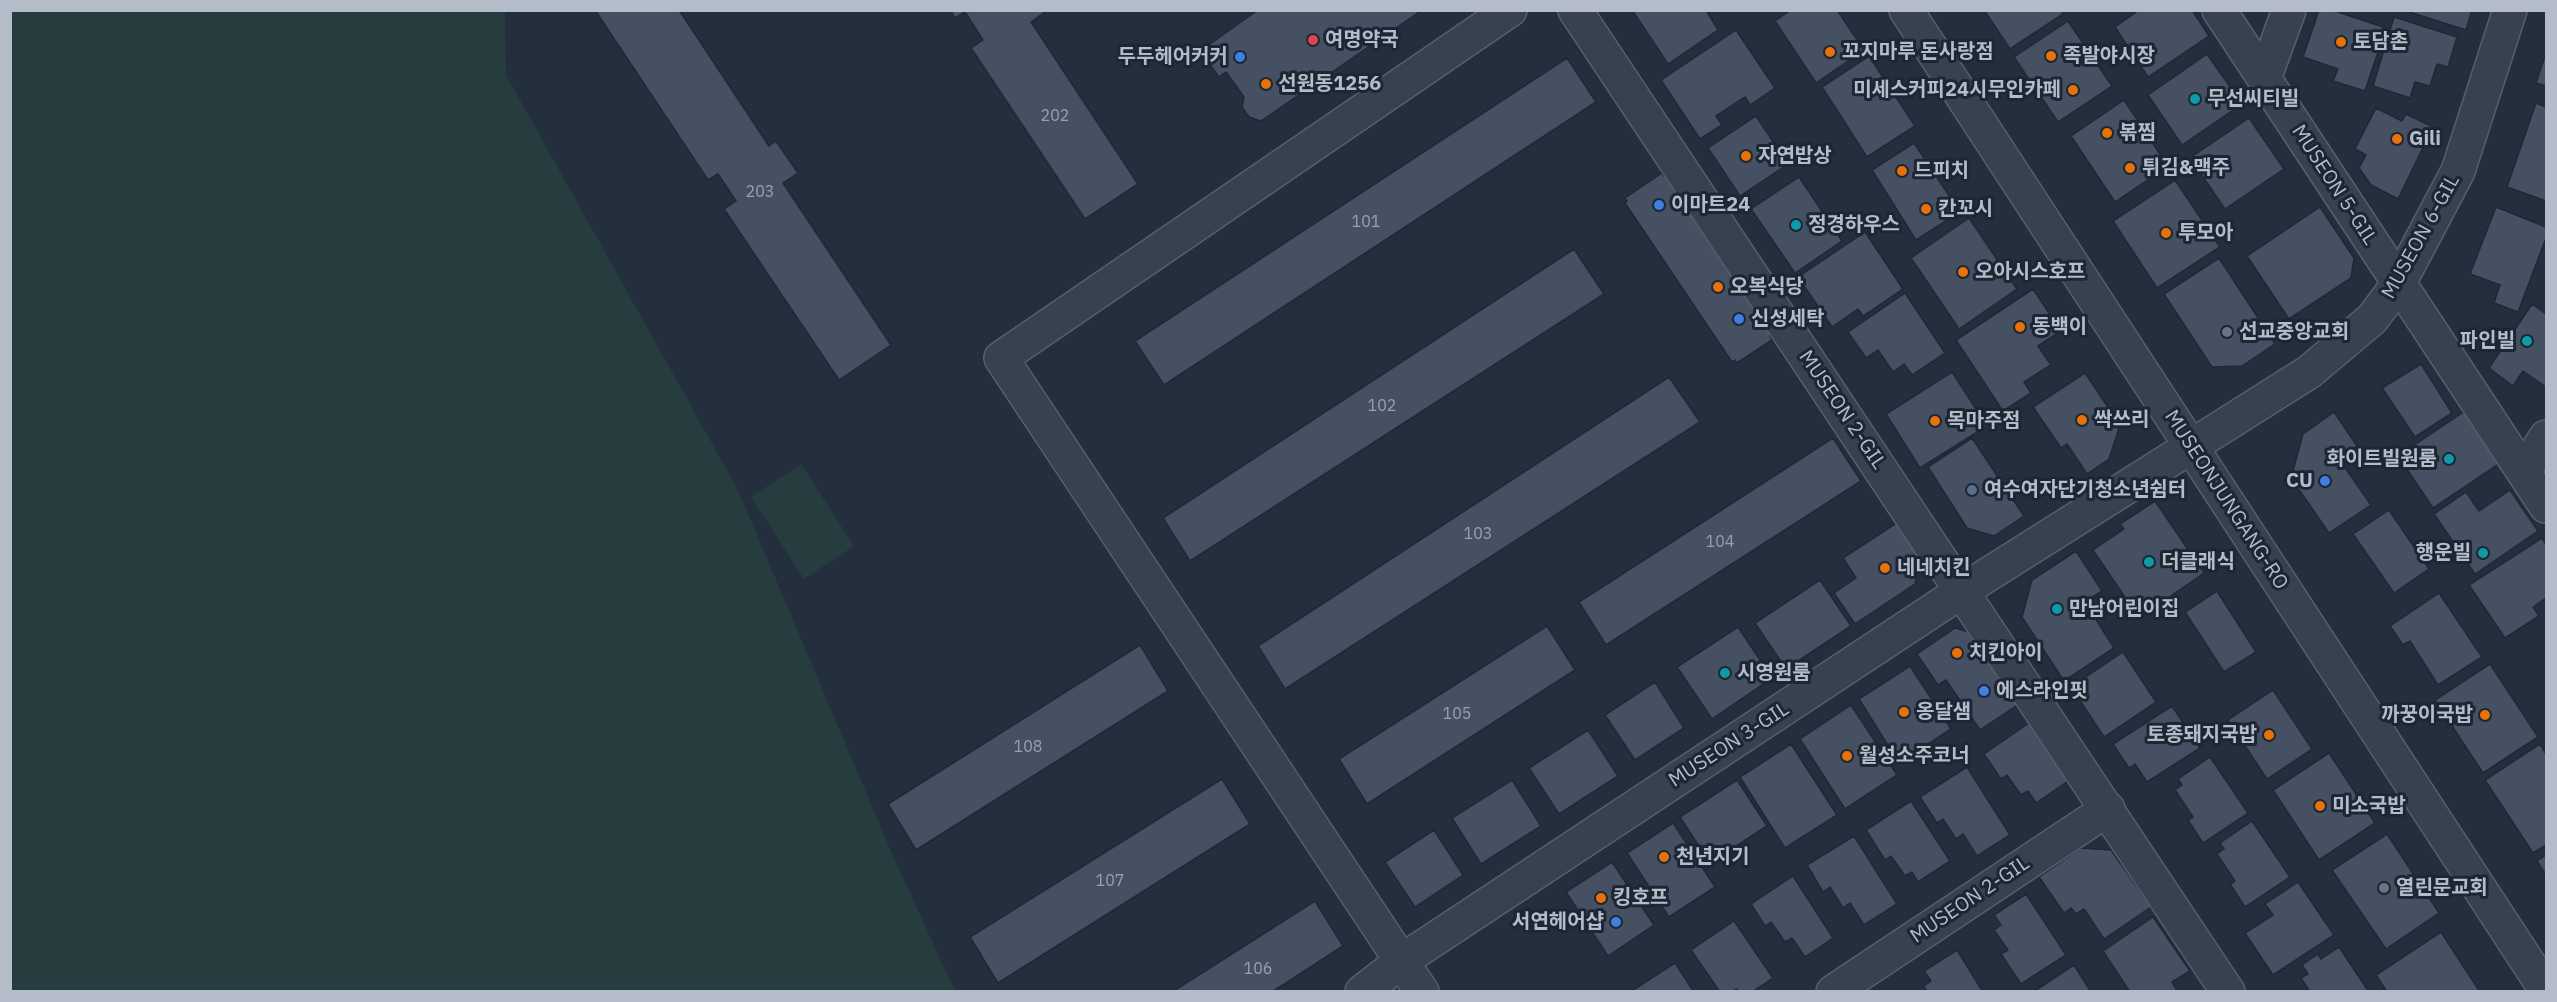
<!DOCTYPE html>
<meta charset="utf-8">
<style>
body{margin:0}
#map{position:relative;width:2557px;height:1002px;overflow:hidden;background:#242f3e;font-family:"IBM Plex Sans",sans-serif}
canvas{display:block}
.frame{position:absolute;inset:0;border:12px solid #b4bcc9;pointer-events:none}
</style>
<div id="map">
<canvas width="2557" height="1002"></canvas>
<div class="frame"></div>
</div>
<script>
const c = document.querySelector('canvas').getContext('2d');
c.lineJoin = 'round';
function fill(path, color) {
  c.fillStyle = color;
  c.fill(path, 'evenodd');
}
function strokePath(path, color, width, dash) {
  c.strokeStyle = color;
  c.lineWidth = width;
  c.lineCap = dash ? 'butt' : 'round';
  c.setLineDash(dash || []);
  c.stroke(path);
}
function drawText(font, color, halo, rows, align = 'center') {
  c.font = font + ' "IBM Plex Sans","Noto Sans KR",sans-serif';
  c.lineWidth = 6;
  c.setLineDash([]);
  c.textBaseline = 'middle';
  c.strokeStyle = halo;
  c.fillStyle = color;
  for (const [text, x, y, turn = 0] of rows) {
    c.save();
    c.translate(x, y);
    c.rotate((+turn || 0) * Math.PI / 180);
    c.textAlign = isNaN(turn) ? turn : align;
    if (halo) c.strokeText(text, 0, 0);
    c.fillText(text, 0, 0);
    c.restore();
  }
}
const green = new Path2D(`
 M10,11H505L506,75L738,490L893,856L955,991H11Z
 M801,464L854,546L804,579L751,497Z`);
const building = new Path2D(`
 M595,10H679L769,146L776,141L798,173L783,183L891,345L839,380L724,209L736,201L718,174L708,180Z
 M950,10H1044L1045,12L1031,22L1138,184L1085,219L971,48L983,40L965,12L955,18Z
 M1258,10H1422L1261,121L1249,117L1242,107L1244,97L1226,72L1219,77L1200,51Z
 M1632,10H1706L1718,30L1668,64Z
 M1791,10H1837L1864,50L1816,83L1775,21Z
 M1984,10H2061L2063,14L2010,49Z
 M2139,10H2192L2209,36L2148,77L2115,27Z
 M2319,10H2332L2386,28L2365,91L2333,81L2338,69L2303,57Z
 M2403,10H2472L2466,30Z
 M2394,17L2457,37L2448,67L2437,64L2430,86L2415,82L2410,98L2373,86Z
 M2068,21L2112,86L2058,122L2014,57Z
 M1736,30L1775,88L1750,105L1745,97L1716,116L1722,125L1700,139L1661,80Z
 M2546,53V86L2536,83Z
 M2207,54L2242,104L2182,145L2148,95Z
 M1869,56L1915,126L1867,157L1822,87Z
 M1567,58L1596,102L1164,385L1135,341Z
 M2124,100L2168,166L2115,202L2071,136Z
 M2536,103L2546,107V201L2507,187Z
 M2376,108L2402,121L2406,114L2433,127L2398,199L2371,185L2359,168L2366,155L2355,149Z
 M1756,116L1788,164L1740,196L1708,148Z
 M2249,118L2284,169L2225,209L2190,158Z
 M1914,143L1960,212L1916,240L1872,170Z
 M1662,173L1664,176L1666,175L1773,334L1770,336L1772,340L1737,363L1735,360L1732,362L1625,203L1627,201L1625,198Z
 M1799,177L1842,241L1795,273L1751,209Z
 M2175,180L2220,247L2157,288L2113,221Z
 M2320,207L2354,258L2351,278L2289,319L2247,256Z
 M2496,207L2546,227V238L2518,312L2494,303L2500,285L2470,274Z
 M1969,218L2017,289L1959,329L1911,258Z
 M1865,232L1903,289L1863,316L1858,309L1832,327L1798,277Z
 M1574,249L1604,294L1190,561L1163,518Z
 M2219,258L2275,344L2242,366L2212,367L2164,294Z
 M2033,289L2061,331L2038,346L2051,365L2024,382L2031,393L2003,411L1956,340Z
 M1905,293L1945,353L1912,375L1904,364L1893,372L1878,350L1866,358L1848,332Z
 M2532,304L2546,314V387L2523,371L2513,386L2489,368Z
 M2421,364L2452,413L2415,437L2382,388Z
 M1952,372L1987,426L1920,468L1886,414Z
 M2085,373L2120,425L2109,459L2087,474L2067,444L2061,448L2033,407Z
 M1669,377L1700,422L1285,689L1258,646Z
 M2465,411L2500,463L2433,508L2398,456Z
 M2334,412L2357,446L2339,459L2371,505L2329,533L2291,478L2303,434Z
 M1833,438L1861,481L1606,645L1579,602Z
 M1972,438L2024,516L1994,536L1967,528L1928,467Z
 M2510,490L2538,531L2475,574L2434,514L2466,492L2479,511Z
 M2155,501L2204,573L2139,618L2093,550L2124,529L2120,524Z
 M2389,510L2429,569L2394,593L2353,534Z
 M1898,522L1920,555L1915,584L1855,624L1834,593L1856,578L1843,558Z
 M2542,538L2546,545V598L2533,607L2539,616L2505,638L2469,585Z
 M2076,551L2102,591L2085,602L2114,648L2064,681L2022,617L2032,580Z
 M1820,580L1851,626L1786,669L1755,623Z
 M2217,591L2256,652L2224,672L2185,612Z
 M2439,593L2482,657L2438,685L2410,641L2403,645L2390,626Z
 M1547,626L1575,670L1367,804L1339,759Z
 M1738,627L1772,678L1712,719L1677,667Z
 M1955,628L1976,634L2022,702L1980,730L1946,680L1938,685L1917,654Z
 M1140,645L1168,691L916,850L888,804Z
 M2123,652L2156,702L2104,737L2071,687Z
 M2490,664L2538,737L2483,773L2435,700Z
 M1910,666L1951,729L1899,763L1859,699Z
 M1655,682L1684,728L1635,760L1605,715Z
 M2273,690L2312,749L2267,779L2228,720Z
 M1851,705L1897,775L1845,809L1800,739Z
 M2172,706L2200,748L2147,782L2135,764L2129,768L2113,744Z
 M2029,723L2068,781L2036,803L2028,791L2021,795L2007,775L2001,779L1984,754Z
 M1588,730L1618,776L1559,814L1529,768Z
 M1791,744L1837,815L1785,848L1740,777Z
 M2540,744L2546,754V845L2533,853L2485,780Z
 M2329,753L2375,823L2319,860L2273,790Z
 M2210,757L2248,813L2203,843L2188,820L2193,817L2175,790L2182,785L2178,779Z
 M1967,767L2010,835L1977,856L1963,834L1956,839L1943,819L1937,823L1920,797Z
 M1222,779L1250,824L998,983L970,937Z
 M1512,780L1541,826L1481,864L1452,818Z
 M1737,780L1767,826L1710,863L1680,817Z
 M1911,801L1950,861L1918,882L1912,872L1905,876L1891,856L1885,860L1866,830Z
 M2252,821L2290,877L2245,907L2230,884L2235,881L2217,854L2224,849L2220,843Z
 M1673,823L1715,887L1669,917L1627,853Z
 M1434,830L1463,875L1415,907L1385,862Z
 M2387,834L2439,913L2386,949L2332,870Z
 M1854,836L1897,904L1864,925L1850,903L1843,908L1830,887L1823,892L1807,865Z
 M2081,848L2111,850L2151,907L2104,939L2084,909L2076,914L2071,908L2064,913L2039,877Z
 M2546,855V875L2537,861Z
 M1612,862L1654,925L1608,956L1566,892Z
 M1793,876L1833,938L1805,957L1792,938L1785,942L1771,922L1765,926L1751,904Z
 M2298,882L2334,935L2273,975L2245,933L2273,915L2265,904Z
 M2026,894L2066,955L2021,984L2001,954L2008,950L1994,930L2001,925L1994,915Z
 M1315,901L1343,946L1272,992H1172Z
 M2153,917L2190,971L2172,982L2178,992H2130L2103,951Z
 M1734,921L1773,978L1752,992H1738L1737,989L1732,992H1720L1691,950Z
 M2441,932L2480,992H2387L2376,975Z
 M2339,947L2369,992H2310L2301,978L2308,974L2302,965L2318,954L2321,959Z
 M1957,950L1983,992H1927L1924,986L1931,981L1924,971Z
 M1675,963L1694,992H1633V990Z
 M2074,965L2091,992H2033Z`);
const minor = new Path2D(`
 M1575,10L2228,992
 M2219,10L2546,506
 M2264,79L2289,10
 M2524,471L2546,437
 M1362,992L1403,960L1962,591L2309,372L2372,319L2399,283L2458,171L2510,10
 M1422,992L1001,358L1510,10
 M1833,992L2108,809`);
const tertiary = new Path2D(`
 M1906,10L2546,990`);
const markers = [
 [1313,40,6,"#e0444e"],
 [2341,42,6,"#e8710a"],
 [1830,52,6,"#e8710a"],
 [2051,56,6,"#e8710a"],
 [1240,57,6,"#3f7fe0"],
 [1266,84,6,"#e8710a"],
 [2073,90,6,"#e8710a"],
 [2195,99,6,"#0f9aa8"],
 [2107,133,6,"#e8710a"],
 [2397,139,6,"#e8710a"],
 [1746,156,6,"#e8710a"],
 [2130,168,6,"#e8710a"],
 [1902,171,6,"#e8710a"],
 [1659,205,6,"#3f7fe0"],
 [1926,209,6,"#e8710a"],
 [1796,225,6,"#0f9aa8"],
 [2166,233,6,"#e8710a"],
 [1963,272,6,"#e8710a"],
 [1718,287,6,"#e8710a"],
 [1739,319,6,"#3f7fe0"],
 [2020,327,6,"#e8710a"],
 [2227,332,6,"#6b7280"],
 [2527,341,6,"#0f9aa8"],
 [2082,420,6,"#e8710a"],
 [1935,421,6,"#e8710a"],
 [2449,459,6,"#0f9aa8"],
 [2325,481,6,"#3f7fe0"],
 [1972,490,6,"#5c6f8a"],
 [2483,553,6,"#0f9aa8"],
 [2149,562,6,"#0f9aa8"],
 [1885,568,6,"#e8710a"],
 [2057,609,6,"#0f9aa8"],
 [1957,653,6,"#e8710a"],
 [1725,673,6,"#0f9aa8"],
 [1984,691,6,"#3f7fe0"],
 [1904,712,6,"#e8710a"],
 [2485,715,6,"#e8710a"],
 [2269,735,6,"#e8710a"],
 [1847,756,6,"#e8710a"],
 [2320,806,6,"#e8710a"],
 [1664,857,6,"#e8710a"],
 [2384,888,6,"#6b7280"],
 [1601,898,6,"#e8710a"],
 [1616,922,6,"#3f7fe0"]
];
const numberNames = [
 ["202",1055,116],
 ["203",760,192],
 ["101",1366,222],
 ["102",1382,406],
 ["103",1478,534],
 ["104",1720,542],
 ["105",1457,714],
 ["108",1028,747],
 ["107",1110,881],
 ["106",1258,969]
];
const poiNames = [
 ["여명약국",1325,40],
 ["토담촌",2353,42],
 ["꼬지마루 돈사랑점",1842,52],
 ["족발야시장",2063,56],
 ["두두헤어커커",1228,57,"right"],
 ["선원동1256",1278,84],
 ["미세스커피24시무인카페",2061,90,"right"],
 ["무선씨티빌",2207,99],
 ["볶찜",2119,133],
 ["Gili",2409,139],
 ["자연밥상",1758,156],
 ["튀김&맥주",2142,168],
 ["드피치",1914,171],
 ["이마트24",1671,205],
 ["칸꼬시",1938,209],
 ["정경하우스",1808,225],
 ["투모아",2178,233],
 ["오아시스호프",1975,272],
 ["오복식당",1730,287],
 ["신성세탁",1751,319],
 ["동백이",2032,327],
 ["선교중앙교회",2239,332],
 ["파인빌",2515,341,"right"],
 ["싹쓰리",2094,420],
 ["목마주점",1947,421],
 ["화이트빌원룸",2437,459,"right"],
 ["CU",2313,481,"right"],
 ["여수여자단기청소년쉼터",1984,490],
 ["행운빌",2471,553,"right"],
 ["더클래식",2161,562],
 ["네네치킨",1897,568],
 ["만남어린이집",2069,609],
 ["치킨아이",1969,653],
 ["시영원룸",1737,673],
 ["에스라인핏",1996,691],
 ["옹달샘",1916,712],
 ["까꿍이국밥",2473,715,"right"],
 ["토종돼지국밥",2257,735,"right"],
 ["월성소주코너",1859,756],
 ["미소국밥",2332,806],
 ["천년지기",1676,857],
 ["열린문교회",2396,888],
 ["킹호프",1613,898],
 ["서연헤어샵",1604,922,"right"]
];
const streetNames = [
 ["MUSEON 5-GIL",2334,185,57],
 ["MUSEON 6-GIL",2421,237,-61],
 ["MUSEON 2-GIL",1842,410,56],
 ["MUSEONJUNGANG-RO",2226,500,57],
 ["MUSEON 3-GIL",1729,745,-33],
 ["MUSEON 2-GIL",1970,900,-34]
];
fill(green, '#263c3f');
fill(building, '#455162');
strokePath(building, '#1f2835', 1.5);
strokePath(minor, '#565f6c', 36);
strokePath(tertiary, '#565f6c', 36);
strokePath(minor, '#38414e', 33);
strokePath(tertiary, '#38414e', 33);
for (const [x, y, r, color] of markers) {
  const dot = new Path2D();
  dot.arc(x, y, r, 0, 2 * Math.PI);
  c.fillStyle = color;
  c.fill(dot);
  strokePath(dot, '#1d2633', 2);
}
drawText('16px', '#98a1af', null, numberNames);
drawText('bold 20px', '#b4bcc9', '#1d2633', poiNames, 'left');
drawText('20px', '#b4bcc9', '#1d2633', streetNames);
</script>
